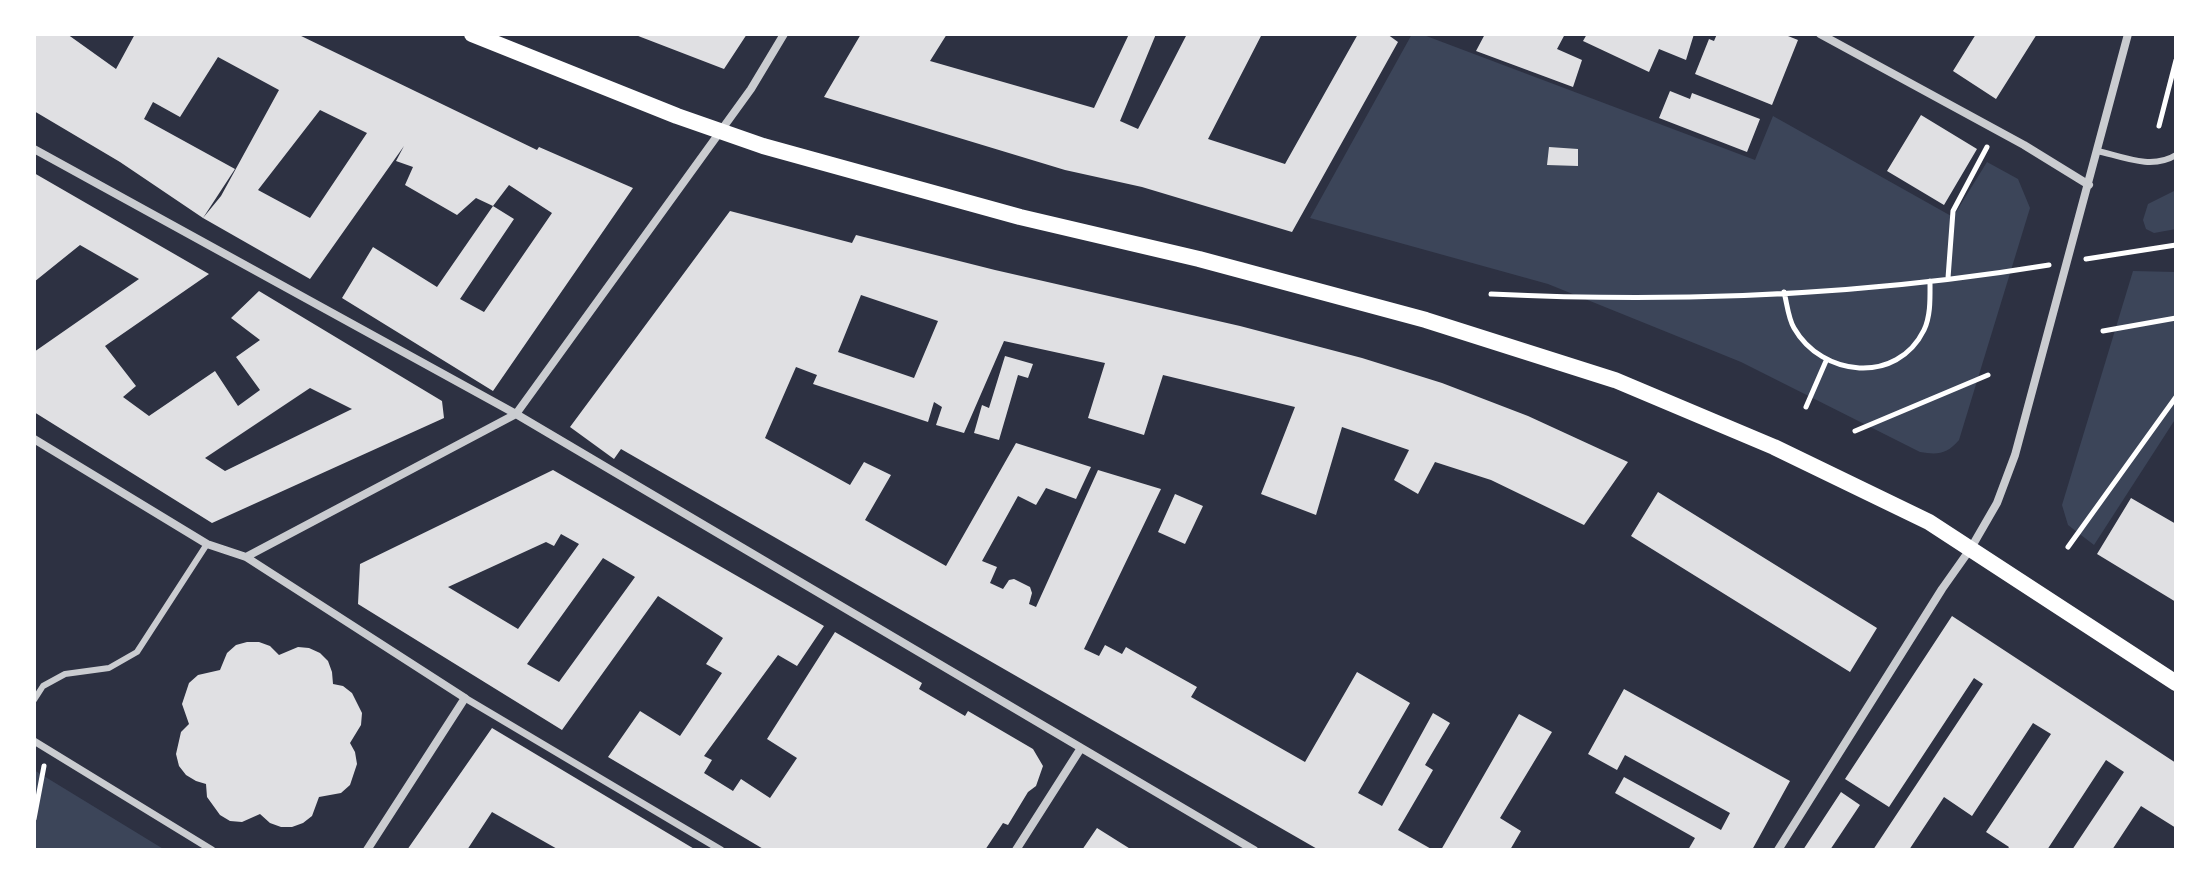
<!DOCTYPE html>
<style>
body{margin:0}
#map{position:relative;width:2210px;height:884px;overflow:hidden;background:#2d3142;font-family:Overpass,sans-serif}
canvas{display:block}
.frame{position:absolute;inset:0;border:36px solid #fff;pointer-events:none}
</style>
<div id="map">
<canvas width="2210" height="884"></canvas>
<div class="frame"></div>
</div>
<script>
const c = document.querySelector('canvas').getContext('2d');
c.lineJoin = 'round';
function fill(path, color) {
  c.fillStyle = color;
  c.fill(path, 'evenodd');
}
function strokePath(path, color, width, dash) {
  c.strokeStyle = color;
  c.lineWidth = width;
  c.lineCap = dash ? 'butt' : 'round';
  c.setLineDash(dash || []);
  c.stroke(path);
}
const green = new Path2D(`
 M1412,34H1421L1755,160L1773,116L1953,217L1987,162L2018,179L2030,208L1959,440C1947,454 1938,455 1920,452L1741,362L1548,284L1310,218Z
 M2176,190V229L2154,233L2146,229L2143,220L2148,204Z
 M2133,271L2176,272V418L2094,545L2068,525L2062,505Z
 M34,770L165,850H34Z`);
const building = new Path2D(`
 M34,34H67L116,69L135,34H297L537,150L539,147L633,188L493,391L342,298L373,247L437,287L493,206L514,219L460,299L484,312L552,213L509,185L493,206L476,198L457,215L405,185L413,167L396,161L404,146L310,279L203,218L221,196L279,90L218,57L180,117L153,102L144,119L235,169L203,218L120,162L34,111ZM320,110L367,133L310,218L258,190Z
 M633,34H747L724,69Z
 M861,34H947L930,61L1094,108L1129,34H1156L1120,121L1138,129L1187,34H1262L1208,139L1285,164L1358,34H1387L1398,42L1292,232L1142,187L1065,170L824,97Z
 M1485,34H1565L1557,49L1582,60L1573,87L1476,51Z
 M1587,34H1694L1686,60L1659,49L1649,72L1583,41Z
 M1717,34H1783L1798,40L1772,105L1695,74L1709,39L1714,41Z
 M1976,34H2037L1996,99L1953,71Z
 M1670,91L1690,99L1692,93L1760,119L1747,152L1659,118Z
 M1921,115L1977,149L1944,205L1887,171Z
 M1549,147L1578,149V166L1547,165Z
 M34,173L209,274L105,346L136,386L123,397L149,416L215,371L238,406L260,390L236,357L260,340L231,318L259,291L442,401L444,418L212,523L34,412V352L139,279L80,245L34,282ZM310,388L352,409L225,471L205,458Z
 M730,211L852,243L856,235L995,270L1240,326L1362,358L1442,383L1528,416L1628,462L1584,525L1491,480L1435,462L1418,494L1394,480L1409,450L1342,427L1316,515L1261,494L1295,407L1163,375L1144,435L1088,418L1105,363L1004,341L964,433L936,425L942,407L934,402L928,422L813,384L817,375L796,367L765,438L850,485L864,462L891,475L865,520L946,566L1016,443L1091,467L1076,499L1046,488L1036,505L1018,496L982,561L997,567L990,583L1003,589L1009,580L1014,579L1030,587L1032,593L1029,604L1036,607L1098,470L1161,489L1084,649L1099,656L1105,645L1122,654L1126,647L1131,650L1197,687L1191,697L1305,762L1357,672L1410,703L1358,793L1382,806L1433,713L1450,723L1425,765L1433,770L1398,830L1433,850H1319L621,449L614,459L570,427ZM861,295L938,321L914,378L838,352Z
 M1005,356L1033,364L1028,378L1018,375L999,440L974,433L982,405L989,408Z
 M553,470L824,626L797,666L778,655L704,756L712,760L704,773L733,791L741,779L770,798L797,758L767,739L835,632L922,683L919,689L965,716L968,711L1033,749L1043,766L1036,786L1028,792L1008,825L1003,823L985,850H765L608,757L640,711L680,736L722,673L706,664L723,638L658,596L562,730L358,604L360,564ZM561,534L579,544L518,629L448,587L546,542L554,546ZM603,558L635,577L559,682L527,664Z
 M1658,492L1877,628L1850,672L1631,536Z
 M1175,494L1203,506L1185,544L1158,532Z
 M2131,498L2176,524V602L2097,554Z
 M1952,616L2176,763V828L2141,806L2112,850H2072L2124,772L2106,760L2047,850H2007L2009,847L1986,832L2051,734L2033,723L1972,816L1944,797L1909,850H1873L1983,684L1974,678L1889,807L1845,779Z
 M247,642H259L270,646L279,655L298,647L309,648L320,653L328,661L332,672L333,684L343,686L352,693L362,713L361,725L350,743L355,752L357,764L350,785L341,793L319,797L312,816L303,823L292,827H281L270,823L260,814L242,822L230,821L220,815L207,797L206,784L196,781L186,775L179,766L176,754L181,732L189,724L182,704L189,683L198,675L220,670L227,653L236,645Z
 M1624,689L1790,781L1752,850H1688L1695,838L1615,793L1624,777L1721,830L1730,813L1625,755L1617,770L1588,754Z
 M1519,714L1552,732L1500,818L1521,831L1510,850H1441Z
 M492,728L696,850H559L492,812L467,850H407Z
 M1841,792L1860,805L1830,850H1803Z
 M1097,828L1132,850H1082Z`);
const path = new Path2D(`
 M2159,126L2176,60
 M2086,259L2176,245
 M1948,278L1953,211L1987,147
 M1784,292C1787,303 1788,318 1794,328C1822,377 1897,385 1924,330C1931,315 1930,297 1930,281
 M1491,294C1675,303 1867,295 2049,265
 M2103,331L2176,318
 M1806,407L1826,361
 M1855,431L1988,375
 M2068,547L2176,397
 M34,819L44,766`);
const service = new Path2D(`
 M2098,151C2123,157 2152,170 2176,155
 M34,700L43,686L65,674L109,668L137,652L207,544`);
const pedestrian = new Path2D(`
 M465,698L721,850
 M34,741L212,850`);
const minor = new Path2D(`
 M1820,34L2024,145L2089,185
 M34,149L516,414L1254,850
 M34,439L207,544L246,557L465,698L367,850
 M246,557L516,414L751,89L784,34
 M1016,850L1081,748
 M1778,850L1942,589L1971,548L1997,503L2015,455L2128,34`);
const secondary = new Path2D(`
 M472,34L677,116L763,146L1020,217L1199,259L1426,320L1615,380L1774,447L1929,522L2176,683`);
fill(green, '#3c4559');
fill(building, '#e0e0e3');
strokePath(path, '#fff', 5);
strokePath(service, '#caccd0', 6);
strokePath(pedestrian, '#caccd0', 7);
strokePath(minor, '#caccd0', 8);
strokePath(secondary, '#fff', 16);
</script>
